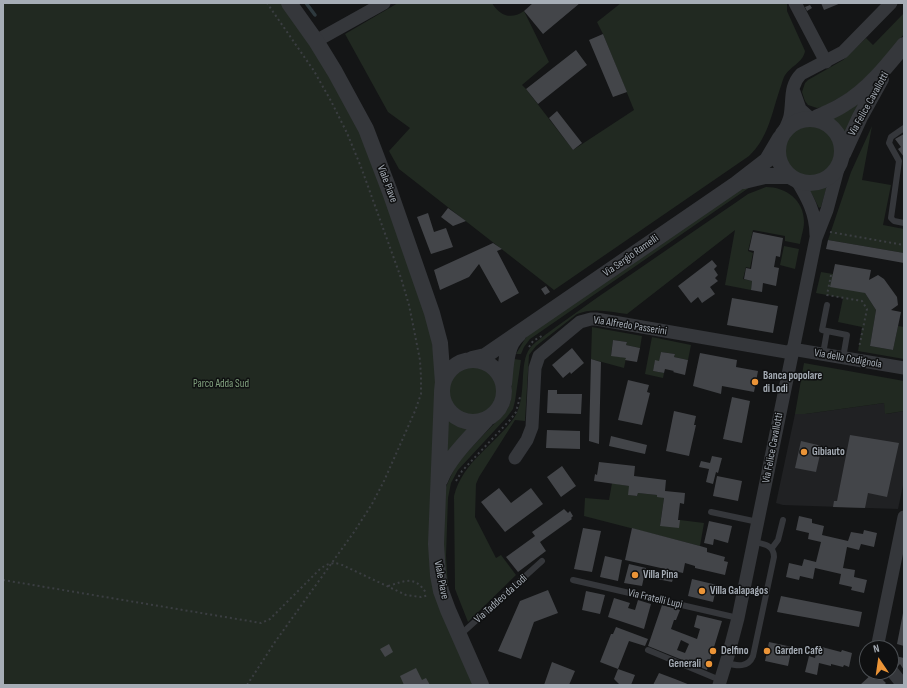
<!DOCTYPE html>
<meta charset="utf-8">
<style>
body{margin:0}
#map{position:relative;width:907px;height:688px;overflow:hidden;background:#141516;font-family:"Sofia Sans Condensed",sans-serif}
canvas{display:block}
.frame{position:absolute;inset:0;border:4px solid #a6adb6;pointer-events:none}
.north{position:absolute;left:859px;top:640px;width:40px;height:40px;box-sizing:border-box;background:#0f1011;border:1px solid #4b4f53;border-radius:50%;rotate:347deg;font-size:11px;font-weight:700;line-height:16px;text-align:center;color:#a6adb6}
.north::after{content:'';display:block;margin:auto;width:14px;height:18px;background:#eb9437;clip-path:polygon(50% 0,100% 100%,50% 72%,0 100%)}
</style>
<div id="map">
<canvas width="907" height="688"></canvas>
<div class="frame"></div>
<div class="north">N</div>
</div>
<script>
const c = document.querySelector('canvas').getContext('2d');
c.lineJoin = 'round';
function fill(path, color) {
  c.fillStyle = color;
  c.fill(path, 'evenodd');
}
function strokePath(path, color, width, dash) {
  c.strokeStyle = color;
  c.lineWidth = width;
  c.lineCap = dash ? 'butt' : 'round';
  c.setLineDash(dash || []);
  c.stroke(path);
}
function drawText(font, color, halo, rows, align = 'center') {
  c.font = font + ' "Sofia Sans Condensed",sans-serif';
  c.lineWidth = 3;
  c.setLineDash([]);
  c.textBaseline = 'middle';
  c.strokeStyle = halo;
  c.fillStyle = color;
  for (const [text, x, y, turn = 0] of rows) {
    c.save();
    c.translate(x, y);
    c.rotate((+turn || 0) * Math.PI / 180);
    c.textAlign = isNaN(turn) ? turn : align;
    if (halo) c.strokeText(text, 0, 0);
    c.fillText(text, 0, 0);
    c.restore();
  }
}
const built = new Path2D(`
 M884,403L886,414L904,411V481L898,509L783,505L776,503L795,414H805Z`);
const green = new Path2D(`
 M3,3H282L349,104L427,310L438,380L432,548L476,685H3Z
 M398,3H492C500,16 511,20 524,11L549,62L522,85L526,89L573,150L634,110L603,34L597,22L621,3H787V11L805,51C803,63 790,66 784,77C782,82 780,89 778,95C771,117 767,139 749,156L554,290L399,169L389,151L410,128L388,112L345,34Z
 M904,13V34L878,66L851,91L823,107L817,108L808,105L805,101L802,92L805,83L808,80L843,60L866,38L873,45Z
 M871,84L845,137L841,129L829,117Z
 M783 150a27 27 0 1 1 54 0a27 27 0 1 1-54 0Z
 M872,126L862,180L891,185L883,225L904,229V253L828,240L851,172Z
 M827,180L828,182L821,207L819,208L813,196L806,185L818,184Z
 M746,184L750,187L530,339L524,347L521,354H516L528,334Z
 M766,187C786,187 804,200 804,222C804,229 801,237 800,244L785,241V236L753,230L748,251L753,253L750,268L746,267L743,279L752,281L751,290L725,285L735,230L627,314C611,312 593,307 577,314L536,346L529,355L525,421L515,420L479,477L476,484L475,517L496,558L501,555L516,575L468,622L455,589L454,496C463,461 494,446 514,418C528,397 518,364 530,348C537,340 547,334 556,327C570,317 584,307 598,297C645,265 691,233 738,201L748,194Z
 M784,246L799,249L795,269L780,265Z
 M821,272L833,274L865,293L876,310L870,346L893,350L898,326L904,327V359L858,351L862,327L838,322L843,298L816,293Z
 M592,327L642,336L640,348L626,345L627,342L613,340L611,355L626,358L624,368L591,359Z
 M652,337L691,345L688,360L674,357L675,354L661,352L659,361H655L653,371L664,373L663,378L645,374Z
 M514,359L521,360L515,401L513,409L507,417L458,470L451,483L448,498L446,556L448,587L442,563L444,491L457,463L486,432L502,416L508,408L511,400L512,371Z
 M804,363L904,381V411L885,414L884,403L805,414H795Z
 M447 391a26 26 0 1 1 52 0a26 26 0 1 1-52 0Z
 M445,412C454,422 464,425 477,425L444,468Z
 M612,483L629,486V495L637,496L638,493L657,495L664,498L660,525L680,520L704,523L700,546L584,516L585,498L609,500Z`);
const stream = new Path2D(`
 M306,3L315,15`);
const building = new Path2D(`
 M533,3H580L543,34L524,11Z
 M821,3H841L824,10Z
 M810,5L812,8L807,11L805,7Z
 M603,34L627,92L613,97L589,40Z
 M576,50L587,65L538,104L526,89Z
 M557,111L582,143L573,150L549,118Z
 M904,134V157L898,149L901,147L895,139Z
 M448,208L466,221L453,226L441,217Z
 M428,213L434,232L446,228L453,247L431,254L417,217Z
 M753,232L783,238L780,257L776,256L774,267L779,268L776,286L763,283L762,292L751,290L752,281L744,279L746,268L751,269L754,251L749,250Z
 M828,240L904,253V263L826,249Z
 M493,243L502,249L497,251L519,293L501,303L479,264L469,277L440,290L434,270Z
 M712,260L717,266L714,269L718,275L715,278L718,281L710,287L715,294L702,303L698,297L691,303L678,286Z
 M835,264L871,270L869,280L878,275L884,279L897,297L898,305L891,310L901,312L893,350L870,346L876,310L865,293L830,287Z
 M546,286L550,292L545,295L541,289Z
 M732,298L778,306L773,333L727,325Z
 M613,340L627,342L626,345L640,348L637,362L625,360L626,358L611,356Z
 M572,348L584,363L571,374L570,372L563,378L552,365Z
 M661,352L675,354L674,357L688,360L685,375L673,372L674,371L665,369L664,373L653,371L655,360L659,361Z
 M700,353L737,360L736,367L758,371L754,392L722,386L721,394L693,386Z
 M591,359L601,362L599,444L589,441Z
 M628,380L649,385L647,392L650,393L642,425L618,420Z
 M548,390H557V394H582L581,414L547,413Z
 M732,397L750,401L742,443L723,439Z
 M674,411L696,416L694,425H696L689,456L666,451Z
 M547,430L580,431V449L546,448Z
 M850,435L899,443L887,497L868,493L865,508L833,507L834,501H837Z
 M611,436L647,445L645,454L609,446Z
 M801,441L822,446L816,472L795,468Z
 M712,456L722,458L718,473L716,472L713,484L706,482L709,469L699,467L701,461L710,463Z
 M599,462L635,466L634,476L666,480L665,491L685,493L684,504L680,503L678,520H680L679,528L660,526L664,498L657,497V495L638,493L637,496L628,495L629,486L594,481L595,474L597,475Z
 M562,466L576,486L561,497L547,477Z
 M717,476L742,481L738,501L713,496Z
 M499,488L511,503L531,488L543,504L505,532L481,502Z
 M564,509L568,513L570,511L573,516L571,518L572,519L540,542L546,551L518,572L506,557L535,536L532,532Z
 M799,516L812,519V523L824,526L822,535L848,541L851,532L863,534L864,530L877,533L874,547L861,544L859,550L847,547L843,568L855,570L854,577L867,580L864,593L851,590L852,587L839,584L841,574L815,568L813,579L800,576L799,580L786,577L789,563L802,566L804,559L816,562L821,542L808,539L809,533L796,530Z
 M709,521L732,526L728,543L714,539L713,545L704,543Z
 M583,528L601,531L592,572L574,569Z
 M632,528L700,546L707,548V552L725,557L724,561L728,562L725,575L695,568V566L685,563L683,573L625,560Z
 M605,556L622,560L618,581L600,577Z
 M629,564L646,568L642,586L624,583Z
 M659,572L674,575L672,582L657,579Z
 M692,579L717,585L713,602L688,596Z
 M548,590L558,613L534,622L521,659L498,651L520,601Z
 M586,591L605,595L600,614L582,610Z
 M781,596L862,612L859,627L777,612Z
 M614,598L630,603L628,608L635,610L638,600L651,604L644,629L608,617Z
 M662,605L680,610L676,620H674L671,629L697,639L700,629L694,627L697,615L722,621L707,670L648,646ZM681,640L689,644L685,653L677,650Z
 M903,613H904V646L897,644Z
 M616,627L648,639L645,646L629,641L618,669L635,675L631,685H620L614,679L618,669L600,662L611,634H613Z
 M769,642L792,647L788,666L765,661Z
 M389,644L393,652L385,657L380,649Z
 M818,646L841,652L842,650L852,653L849,667L844,665L843,667L831,664V666L819,663L817,675L805,672L809,656L815,658Z
 M891,655L904,658V670L900,664L898,666Z
 M552,662L575,671L569,685H544Z
 M416,668L422,680L426,678L430,685H404L400,676Z
 M874,672H875L886,683L884,685H860Z
 M659,673L675,679L690,685H653Z`);
const path = new Path2D(`
 M830,232L904,245
 M831,275L827,295L862,301L867,309L859,348
 M529,347L533,341L542,336
 M456,481L462,471L510,420L516,412L520,397
 M3,580L261,623L270,619L320,569C327,564 331,562 340,564L406,595L421,597L429,595
 M388,586C405,581 415,575 426,593
 M247,685L275,642L354,532L372,504L384,481L415,411L421,394V377L420,360L409,305L401,278L361,167L347,133L331,101L314,71L267,3`);
const service = new Path2D(`
 M904,128L891,137L889,143L899,161L891,218L894,221L904,223
 M827,305L822,330L847,335L843,358
 M823,354L827,331
 M711,512L758,522
 M772,548L778,540L783,520
 M573,580L738,618
 M460,635L542,561
 M648,650L720,680
 M726,663C737,666 748,668 753,656L774,557C774,545 764,544 754,542`);
const minor = new Path2D(`
 M795,3L826,62
 M316,41L384,3
 M794,92L800,109L810,118
 M784,131C786,127 789,121 790,116C793,101 789,86 801,74L843,52L891,3
 M796,179C807,197 816,213 816,235
 M792,349L904,368
 M515,458L527,440L532,427L535,368L539,356L580,322L591,319H596L792,353
 M877,648L904,517
 M891,670L903,685
 M719,685L728,656L738,618L816,238L827,210L839,165`);
const tertiary = new Path2D(`
 M289,3L316,41L335,72L366,129L390,192L432,313L440,343L443,383
 M816,118C825,114 835,110 844,104C867,91 887,66 904,45
 M778 151a32 32 0 1 1 64 0a32 32 0 1 1-64 0Z
 M843,154L860,117L881,79
 M744,181L765,176H790
 M472,359L485,356L736,184L767,160L780,138
 M442 391a31 31 0 1 1 62 0a31 31 0 1 1-62 0Z
 M504,384C506,368 505,346 518,335
 M442,393L436,544L438,575L441,591L448,610L481,685
 M440,480C449,457 470,438 486,420`);
const markers = [
 [755,382,4,"#eb9437"],
 [804,452,4,"#eb9437"],
 [635,575,4,"#eb9437"],
 [702,591,4,"#eb9437"],
 [713,651,4,"#eb9437"],
 [767,651,4,"#eb9437"],
 [709,664,4,"#eb9437"]
];
const streetNames = [
 ["Via Felice Cavallotti",869,104,-61],
 ["Viale Piave",387,184,69],
 ["Via Sergio Ramelli",631,256,-35],
 ["Via Alfredo Passerini",630,326,9],
 ["Via della Codignola",848,359,10],
 ["Via Felice Cavallotti",773,448,-79],
 ["Viale Piave",441,580,79],
 ["Via Taddeo da Lodi",501,599,-42],
 ["Via Fratelli Lupi",655,599,13]
];
const poiNames = [
 ["Banca popolare",763,376],
 ["di Lodi",763,389],
 ["Gibiauto",812,452],
 ["Villa Pina",643,575],
 ["Villa Galapagos",710,591],
 ["Delfino",721,651],
 ["Garden Cafè",775,651],
 ["Generali",701,664,"right"]
];
const parkNames = [
 ["Parco Adda Sud",221,384]
];
fill(built, '#202123');
fill(green, '#212921');
strokePath(stream, '#2e393e', 3.5);
fill(building, '#434549');
strokePath(path, '#3b3e42', 2, [2, 3]);
strokePath(service, '#35373b', 6);
strokePath(minor, '#35373b', 13);
strokePath(tertiary, '#35373b', 16);
for (const [x, y, r, color] of markers) {
  const dot = new Path2D();
  dot.arc(x, y, r, 0, 2 * Math.PI);
  c.fillStyle = color;
  c.fill(dot);
  strokePath(dot, '#0f1011', 1.5);
}
drawText('11px', '#a6adb6', '#0f1011', streetNames);
drawText('bold 11px', '#a6adb6', '#0f1011', poiNames, 'left');
drawText('11px', '#81a07e', '#0f1011', parkNames);
</script>
